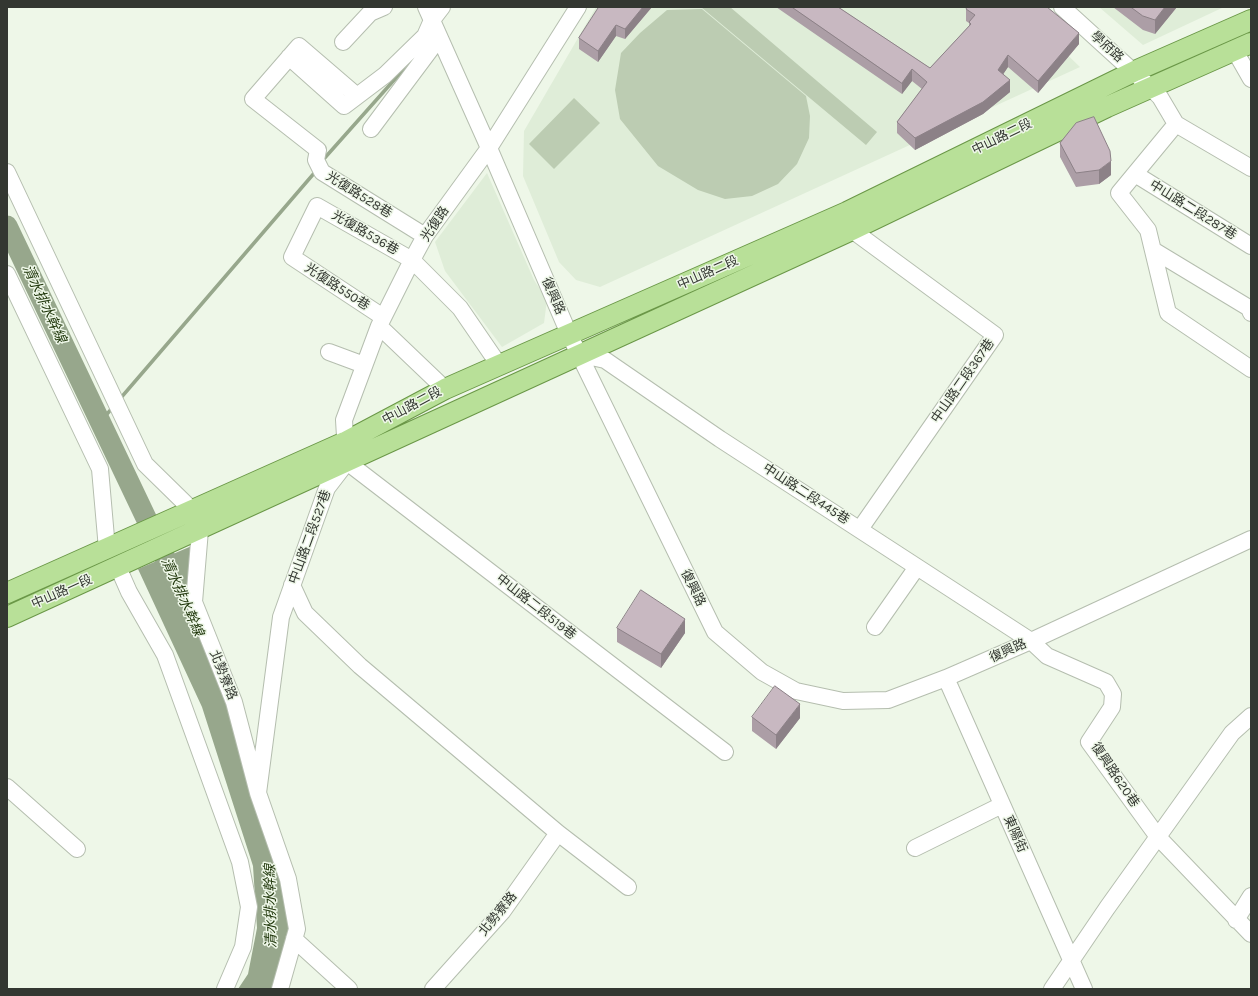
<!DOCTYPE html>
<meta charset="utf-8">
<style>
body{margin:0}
#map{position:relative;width:1258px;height:996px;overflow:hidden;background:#eef7e8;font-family:Karla,sans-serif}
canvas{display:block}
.frame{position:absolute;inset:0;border:8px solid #333731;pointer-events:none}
</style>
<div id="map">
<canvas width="1258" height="996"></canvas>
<div class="frame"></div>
</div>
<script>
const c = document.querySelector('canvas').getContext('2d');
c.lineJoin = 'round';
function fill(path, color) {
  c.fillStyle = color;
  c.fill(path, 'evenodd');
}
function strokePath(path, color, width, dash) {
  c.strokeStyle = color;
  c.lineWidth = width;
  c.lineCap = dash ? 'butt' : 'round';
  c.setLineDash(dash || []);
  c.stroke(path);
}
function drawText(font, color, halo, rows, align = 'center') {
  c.font = font + ' Karla,"Noto Sans TC",sans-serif';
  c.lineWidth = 3;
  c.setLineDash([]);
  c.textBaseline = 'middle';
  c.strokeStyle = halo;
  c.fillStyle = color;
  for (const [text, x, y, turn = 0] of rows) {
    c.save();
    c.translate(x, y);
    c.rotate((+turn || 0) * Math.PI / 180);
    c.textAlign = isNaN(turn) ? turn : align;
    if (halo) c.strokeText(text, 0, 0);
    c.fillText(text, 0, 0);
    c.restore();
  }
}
const built = new Path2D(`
 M596,7H1018L1080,67L600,287L576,280L559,262L523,176L524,131Z
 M1099,7H1224L1143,45Z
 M487,173L534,280L547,300L544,323L502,347L445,271L435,242Z`);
const green = new Path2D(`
 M701,7H730L877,132L866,145Z
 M702,9L806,96L810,116L809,138L797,164L778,184L752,196L725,199L698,190L658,166L620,119L615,90L621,53L640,33L667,10Z
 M574,98L600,123L554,169L529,144Z`);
const water = new Path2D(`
 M194,545L196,599L294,924L279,989H238L248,974L257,928L253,866L202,707L138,569Z`);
const stream = new Path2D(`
 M322,161L411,61
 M119,400L316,171
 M100,422L114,406`);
const river = new Path2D(`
 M7,226L177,583`);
const minor = new Path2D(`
 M426,7L489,148L569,334L715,632L762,672L796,691L843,701L888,700L946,678L1031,641L1251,539
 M1062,7L1151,88L1160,97L1176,124L1119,193L1148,230L1168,313L1251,369
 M343,42L370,13L384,7
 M1235,51L1251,79
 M289,57L344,106L385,75L425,36L432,20L442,7
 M356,95L299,46L253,99L318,150L316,160L322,172L425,236
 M1176,124L1251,168
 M371,129L439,38
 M7,172L145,464L193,511L200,530L194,602L234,702L258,793
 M1135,174L1251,246
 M849,221L852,230L995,335L860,529
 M1153,250L1249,308L1251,313
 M7,274L100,469L107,549
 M383,317L292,257L317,206L412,260L460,308L499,365
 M379,326L445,389
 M329,352L364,365
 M578,354L605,360L720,439L1031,641L1047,656L1106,682L1113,694L1112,707L1089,742L1158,837L1251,934
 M346,453L344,420L379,326L412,260L425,236L489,148L578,7
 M347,462L725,752
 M118,567L129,592L165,655L240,862L249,907L243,947L225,989
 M292,585L305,613L360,666L558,833L628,887
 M875,627L917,567
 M946,678L1084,989
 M7,787L77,849
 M915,848L1002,805
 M1236,920L1251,896
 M294,939L349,989
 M280,989L297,929L288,879L258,793L281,617L327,488L347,462
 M433,989L502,912L558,833
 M1052,989L1107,908L1232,733L1251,716`);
const major = new Path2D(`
 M7,593L345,442L445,389L847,212L1135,71L1251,20
 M7,617L852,230L1107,107L1251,43`);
const wall = new Path2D(`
 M599,7H652L625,39L616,36L598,62L579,49V38Z
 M776,7H838L930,68L969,26V23L966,21V9L1079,44L1038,93L1008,67L1003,74L1010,92L983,114L915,150L897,133V122L922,89L912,81L902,94Z
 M1113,7H1177L1155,34L1143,30Z
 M1060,143L1111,175L1099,184L1076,187L1060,157Z
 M617,628L685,633L661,668L617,642Z
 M752,717L800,718L776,749L752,731Z`);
const shadedWall = new Path2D(`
 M643,7H652L625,39V29Z
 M1165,7H1177L1155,34V20Z
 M616,25V36L598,62V51Z
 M1079,33V44L1038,93V81Z
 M1008,55V67L998,82V70Z
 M912,69V81L902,94V83Z
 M1010,80V92L983,114L915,150V138Z
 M1111,161V175L1099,184V170Z
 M685,619V633L661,668V654Z
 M800,704V718L776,749V735Z`);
const building = new Path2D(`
 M599,7H643L625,29L616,25L598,51L579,38Z
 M792,7H838L930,68L971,24L969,22L975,15L966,9L967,7H1047L1079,33L1038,81L1008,55L998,70L1010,80L983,102L915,138L897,122L927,82L912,69L902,83Z
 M1131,7H1165L1155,20L1143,16Z
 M1094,117L1110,151L1111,161L1099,170L1076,173L1060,143L1076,123Z
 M641,590L685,619L661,654L617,628Z
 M775,686L800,704L776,735L752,717Z`);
const streetNames = [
 ["學府路",1107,47,42],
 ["中山路二段",1002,137,-26],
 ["光復路528巷",359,195,32],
 ["中山路二段287巷",1193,210,32],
 ["光復路",435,224,-56],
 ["光復路536巷",365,233,30],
 ["中山路二段",708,273,-24],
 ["光復路550巷",337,287,33],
 ["復興路",553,296,67],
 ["中山路二段367巷",963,381,-55],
 ["中山路二段",412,406,-28],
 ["中山路二段445巷",806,494,33],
 ["中山路二段527巷",310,537,-70],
 ["復興路",693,588,64],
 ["中山路一段",62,592,-24],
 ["中山路二段519巷",536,607,38],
 ["復興路",1008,651,-24],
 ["北勢寮路",223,675,68],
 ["復興路620巷",1115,775,56],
 ["東陽街",1015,834,66],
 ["北勢寮路",498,914,-51]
];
const waterNames = [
 ["清水排水幹線",44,304,65],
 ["清水排水幹線",182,597,66],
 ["清水排水幹線",271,906,-91]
];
fill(built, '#dfedd8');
fill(green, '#bcccb2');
fill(water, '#97a78c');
strokePath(stream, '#97a78c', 3.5);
strokePath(river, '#97a78c', 21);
strokePath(minor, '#b5beaf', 18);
strokePath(major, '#6a9747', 22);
strokePath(minor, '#fff', 16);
strokePath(major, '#b8e098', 20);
fill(wall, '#ac9ea6');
fill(shadedWall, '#8c8187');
fill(building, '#c8b8c1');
strokePath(building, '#8c8187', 1);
drawText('13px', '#333731', '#eef7e8', streetNames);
drawText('italic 14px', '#21380d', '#eef7e8', waterNames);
</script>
